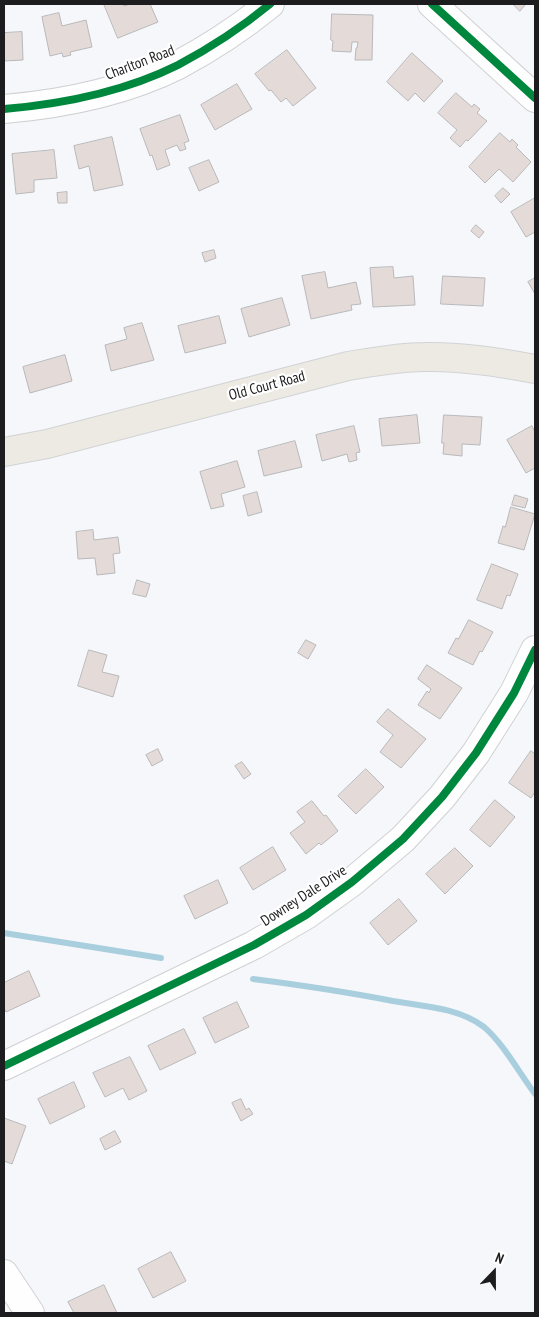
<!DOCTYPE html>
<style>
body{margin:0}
#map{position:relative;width:539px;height:1317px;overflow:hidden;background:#f5f7fa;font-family:"PT Sans Narrow",sans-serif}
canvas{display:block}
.frame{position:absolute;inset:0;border:5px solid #1d1d1f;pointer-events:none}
.north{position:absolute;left:469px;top:1247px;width:50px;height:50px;-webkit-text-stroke:4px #fff;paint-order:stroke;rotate:22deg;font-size:14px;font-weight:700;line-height:20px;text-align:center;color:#1d1d1f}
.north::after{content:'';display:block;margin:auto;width:18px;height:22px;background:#1d1d1f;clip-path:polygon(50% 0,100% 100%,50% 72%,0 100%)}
</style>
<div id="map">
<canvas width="539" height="1317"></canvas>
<div class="frame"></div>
<div class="north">N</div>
</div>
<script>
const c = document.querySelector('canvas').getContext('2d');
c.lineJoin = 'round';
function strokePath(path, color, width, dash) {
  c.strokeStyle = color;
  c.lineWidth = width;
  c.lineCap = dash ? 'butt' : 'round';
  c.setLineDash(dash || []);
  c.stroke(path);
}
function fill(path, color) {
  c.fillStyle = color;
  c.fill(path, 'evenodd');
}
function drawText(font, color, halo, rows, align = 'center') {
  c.font = font + ' "PT Sans Narrow",sans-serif';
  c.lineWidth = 4.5;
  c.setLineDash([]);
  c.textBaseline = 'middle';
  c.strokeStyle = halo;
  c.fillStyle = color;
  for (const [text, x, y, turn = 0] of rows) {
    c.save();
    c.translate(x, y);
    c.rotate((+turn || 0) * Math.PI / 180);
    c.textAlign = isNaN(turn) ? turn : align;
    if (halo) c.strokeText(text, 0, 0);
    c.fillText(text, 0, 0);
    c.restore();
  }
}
const stream = new Path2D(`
 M4,933L161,958
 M253,979C300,985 347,992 393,1001C423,1006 459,1008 484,1027C503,1043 520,1074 535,1094`);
const building = new Path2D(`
 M104,4H123L124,6L130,4H150L158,22L118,38Z
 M513,4H526L520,11Z
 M59,13L62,26L86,20L92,47L70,52L71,55L63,57L62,53L50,56L42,17Z
 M332,14L373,15L372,60H355L356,48H357L358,42H352L351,52L332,51L333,41L331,40Z
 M22,32L23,60L4,61V33Z
 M287,50L316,88L293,106L286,98L281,102L271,90L269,91L255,74Z
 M412,53L443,81L424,102L415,93L408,101L387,82Z
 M237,84L252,109L215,130L201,105Z
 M456,93L472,107L474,104L480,109L477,113L487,121L468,141L466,140L460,147L450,138L457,130L438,113Z
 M180,115L189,141L184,143L186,149L180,151L177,145L165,150L170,165L157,170L152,155L150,156L140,129Z
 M500,133L510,142L512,139L518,145L516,147L531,162L513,182L499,169L485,183L469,167Z
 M112,137L123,185L94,191L89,166L79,169L74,146Z
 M54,150L57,178L34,180V192L16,194L12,154Z
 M209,160L219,182L199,191L189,168Z
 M503,188L510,194L501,203L495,196Z
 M67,192V203H58L57,193Z
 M535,198V232L526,237L511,212Z
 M476,225L484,232L479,238L471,231Z
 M214,250L216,258L205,262L202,253Z
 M393,267L394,278L413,276L415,305L373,307L370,268Z
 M325,272L328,288L356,282L361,304L351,305L352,310L311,319L302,276Z
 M443,276L485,278L483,306L441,304Z
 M535,278V294L528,282Z
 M282,298L290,325L249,337L241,309Z
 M219,316L226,343L185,353L178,326Z
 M142,323L154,360L111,371L105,345L127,339L124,328Z
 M65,355L72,381L30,393L23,367Z
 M417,415L420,443L382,446L379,419Z
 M444,415L482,417L480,445L462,444V456L443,454L444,443H442Z
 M354,426L360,452L356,453L357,460L349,462L347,454L322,461L316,435Z
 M532,426L535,432V468L526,473L507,440Z
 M295,441L302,467L264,476L258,451Z
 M237,461L245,487L221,494L224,506L211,509L200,472Z
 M257,492L262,512L248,516L243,496Z
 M515,495L528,499L525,508L512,505Z
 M511,507L535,514L524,550L498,543L503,526L505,527Z
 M93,530L94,540L118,537L120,553L113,554L115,573L97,575L95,558L78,559L76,532Z
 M492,564L518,574L510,596L507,595L502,609L477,600Z
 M137,580L150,584L146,597L133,594Z
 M469,620L493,632L482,652L480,651L473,665L448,653L456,638L458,639Z
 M306,640L316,645L308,659L298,653Z
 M89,650L107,655L102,672L119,676L113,697L78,686Z
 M427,665L462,688L440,719L418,705L427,691L429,693L431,689L418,679Z
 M388,709L426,739L401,768L380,752L393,735L377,722Z
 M158,749L163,760L152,766L146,755Z
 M531,751L535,754V792L531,798L509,783Z
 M242,762L251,774L244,779L235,766Z
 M366,769L384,787L356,814L338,796Z
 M495,800L515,817L490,847L470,830Z
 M312,801L324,816L326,815L338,831L321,845L319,843L306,854L290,833L305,822L297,812Z
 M273,847L286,870L253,890L240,868Z
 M455,848L473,866L445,894L426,874Z
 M218,880L228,903L195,919L184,896Z
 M399,899L417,921L388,945L370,923Z
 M29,971L40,996L6,1012L4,1008V983Z
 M237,1002L249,1027L215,1043L203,1018Z
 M184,1029L196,1053L160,1070L148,1046Z
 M130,1057L147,1091L129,1100L123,1088L105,1097L93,1073Z
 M74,1082L85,1107L50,1124L38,1099Z
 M241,1099L246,1110L249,1108L253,1114L241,1121L232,1103Z
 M4,1118L26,1126L12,1164L4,1161Z
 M115,1131L121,1142L105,1150L100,1139Z
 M171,1252L186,1281L153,1298L138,1269Z
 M104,1285L117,1313H74L68,1302Z`);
const minor = new Path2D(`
 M432,4L535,98
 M4,109C63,104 124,92 178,65C210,48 242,27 270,4
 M4,1066L254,945L306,915L352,882L403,839L442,797L476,753L514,693L535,650
 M4,1274L30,1313`);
const major = new Path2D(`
 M4,452L47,444L348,366C373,362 399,357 424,357C462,356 499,362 535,369`);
const cycleway = new Path2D(`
 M432,4L535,98
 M4,109C63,104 124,92 178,65C210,48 242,27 270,4
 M4,1066L254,945L306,915L352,882L403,839L442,797L476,753L514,693L535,650`);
const streetNames = [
 ["Charlton Road",140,63,-21],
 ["Old Court Road",267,386,-15],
 ["Downey Dale Drive",304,896,-33]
];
strokePath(stream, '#a9cfdf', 6);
fill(building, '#e4dbd9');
strokePath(building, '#b8b8ba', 1);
strokePath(minor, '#d0d1d4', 30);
strokePath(major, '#d2d3d5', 30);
strokePath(minor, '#fefefe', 28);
strokePath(major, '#eceae2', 28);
strokePath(cycleway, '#00873e', 8);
drawText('15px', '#1d1d1f', '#fff', streetNames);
</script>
